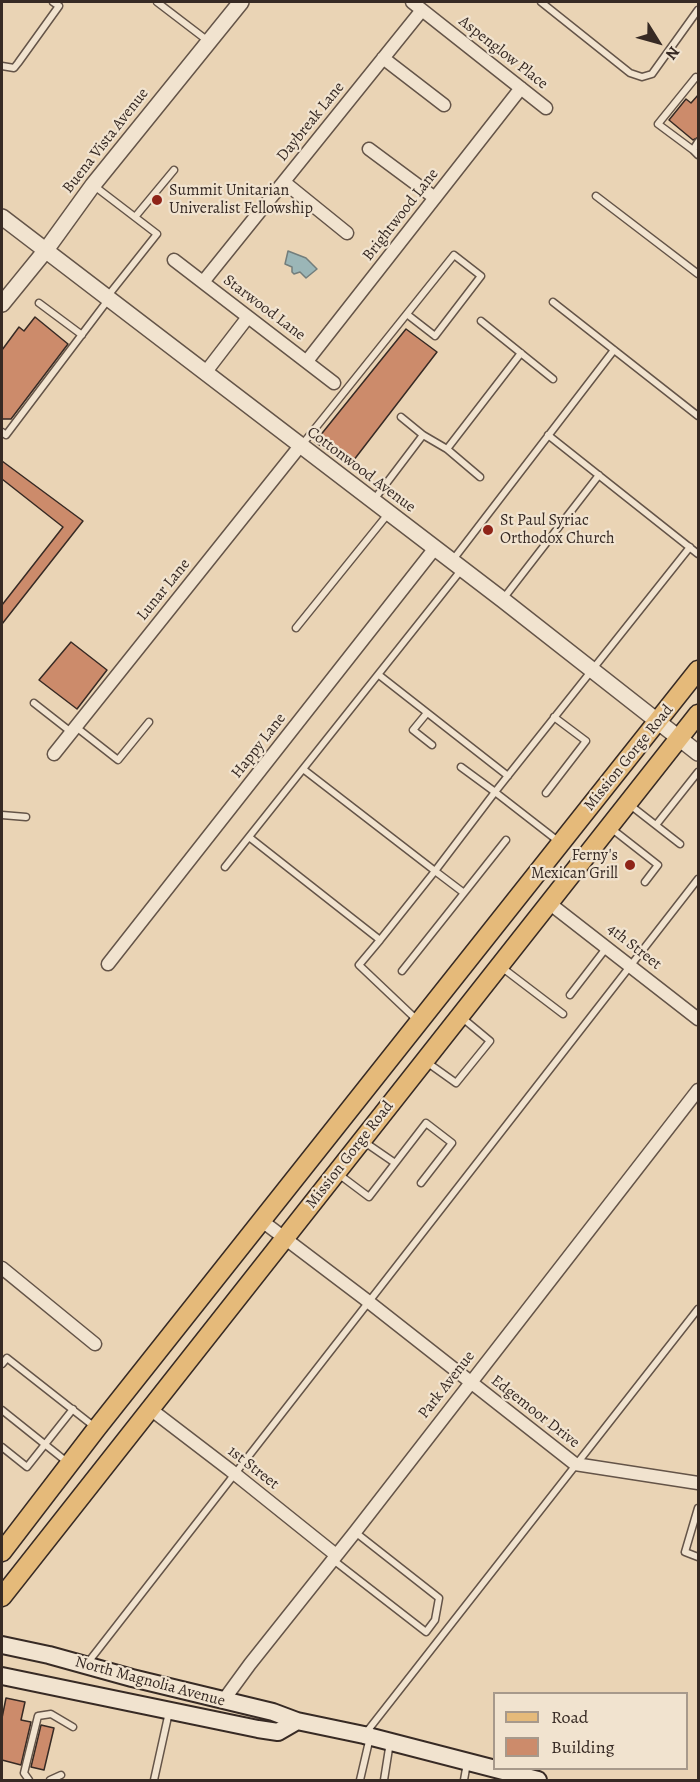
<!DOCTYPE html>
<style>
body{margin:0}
#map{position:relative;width:700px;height:1782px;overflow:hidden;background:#ead4b5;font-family:Alegreya,serif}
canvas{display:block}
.frame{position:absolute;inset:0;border:3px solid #372a24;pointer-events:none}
.legend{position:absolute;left:493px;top:1692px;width:195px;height:78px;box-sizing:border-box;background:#f1e3cf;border:2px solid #a7998b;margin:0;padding:8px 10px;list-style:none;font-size:18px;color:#372a24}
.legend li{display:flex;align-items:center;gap:12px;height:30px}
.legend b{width:30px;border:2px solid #a7998b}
.north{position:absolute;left:628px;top:12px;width:60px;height:60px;-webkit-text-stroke:4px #f1e3cf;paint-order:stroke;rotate:127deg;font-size:16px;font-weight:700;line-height:24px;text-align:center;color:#372a24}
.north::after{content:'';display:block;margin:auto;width:21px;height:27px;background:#372a24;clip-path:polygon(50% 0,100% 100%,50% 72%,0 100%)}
</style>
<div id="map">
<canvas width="700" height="1782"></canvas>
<div class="frame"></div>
<ul class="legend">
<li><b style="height:8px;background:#e5ba7a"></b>Road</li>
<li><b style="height:16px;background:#cc8b6b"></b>Building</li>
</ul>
<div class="north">N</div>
</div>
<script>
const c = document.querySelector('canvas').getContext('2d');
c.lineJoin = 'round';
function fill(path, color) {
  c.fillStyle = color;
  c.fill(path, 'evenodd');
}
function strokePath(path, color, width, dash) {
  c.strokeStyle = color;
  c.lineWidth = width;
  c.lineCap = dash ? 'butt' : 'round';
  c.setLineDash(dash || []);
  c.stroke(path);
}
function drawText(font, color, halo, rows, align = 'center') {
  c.font = font + ' Alegreya,serif';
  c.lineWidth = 4.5;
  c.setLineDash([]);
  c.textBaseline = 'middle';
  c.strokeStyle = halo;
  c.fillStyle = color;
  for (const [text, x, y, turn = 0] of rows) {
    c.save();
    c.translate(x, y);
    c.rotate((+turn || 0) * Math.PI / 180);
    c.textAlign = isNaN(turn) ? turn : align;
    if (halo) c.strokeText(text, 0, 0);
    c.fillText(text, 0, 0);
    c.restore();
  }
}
const water = new Path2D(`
 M288,251L306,258L317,269L306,278L300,272L294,274L292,272V267L285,264Z`);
const building = new Path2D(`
 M699,94V137L693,140L669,120L686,99L691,103Z
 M35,317L68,344L11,419H2V350L19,327L24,331Z
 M406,329L437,352L350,465L315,442Z
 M2,461L83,521L2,624V605L63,527L2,479Z
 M71,642L107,670L77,709L39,680Z
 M6,1698L25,1702L21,1720L31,1722L21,1765L2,1760V1718Z
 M41,1725L54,1728L44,1770L31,1767Z`);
const service = new Path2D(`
 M157,2L208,41
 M541,2L630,73L642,77L652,74L698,10
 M2,66L14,68L18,63L59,6L53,2
 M698,142L693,150L698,155
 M693,150L658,124L696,77L698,78
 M93,185L157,234L107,297
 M596,196L698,274
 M135,217L174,170
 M553,302L698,416
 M39,303L82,335
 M481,321L553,379
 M401,417L423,435L447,449L480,477
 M2,432L6,435L108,300
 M548,435L698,554
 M301,446L454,255L481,276L435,336L408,315
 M447,449L521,353
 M373,501L423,435
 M452,561L614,350
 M503,599L599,475
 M296,628L388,514
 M379,675L508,776
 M34,703L71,732
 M427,713L413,730L432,745
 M76,727L118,760L149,722
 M303,769L435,871L495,792L461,767
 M546,793L586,741L554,717
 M630,805L680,844
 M2,815L26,817
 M656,825L698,772
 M612,829L658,865L645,882
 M249,837L380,940L435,871L464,893L402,971
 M558,841L495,792L690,547
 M225,867L462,569
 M464,893L506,840
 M380,940L359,965L417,1020
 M500,966L563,1014
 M570,995L607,947
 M428,1063L456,1083L490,1041L460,1016
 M363,1141L395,1163
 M337,1173L369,1197L426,1123L452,1143L421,1183
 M2,1364L7,1358L96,1428
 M2,1410L67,1462
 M2,1447L27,1467L73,1409
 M698,1508L685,1552L698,1557
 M332,1559L426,1632L435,1620L439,1598L355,1532
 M86,1665L698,879
 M365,1734L698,1309
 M29,1780L24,1773L38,1716L51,1714L73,1727
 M50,1780L61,1775
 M154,1780L169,1712
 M360,1780L370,1737
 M384,1780L390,1742
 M464,1780L467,1763`);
const minor = new Path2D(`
 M412,2L546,108
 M383,58L444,105
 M369,149L435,198
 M284,182L347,233
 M174,260L334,383
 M203,282L422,10
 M307,361L521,88
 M205,373L248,317
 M54,754L300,446
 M549,903L698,1019
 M108,964L435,548
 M262,1221L365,1299L575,1464L698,1483
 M2,1268L95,1344
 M149,1408L230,1470L336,1555
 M223,1701L250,1664L355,1532L698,1090`);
const tertiary = new Path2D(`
 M2,217L503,600L698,753
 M2,304L46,250L93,185L241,2`);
const secondary = new Path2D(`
 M2,1645L49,1655L132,1678L273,1712L297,1721L364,1735L538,1780
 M2,1676L258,1729L278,1732L297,1721`);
const primary = new Path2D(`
 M2,1552L97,1428L698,670
 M2,1597L698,714`);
const markers = [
 [157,200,6,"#8f2418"],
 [488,530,6,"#8f2418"],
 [630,865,6,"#8f2418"]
];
const streetNames = [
 ["Aspenglow Place",503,53,38],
 ["Daybreak Lane",311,122,-51],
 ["Buena Vista Avenue",106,141,-52],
 ["Brightwood Lane",401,215,-52],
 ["Starwood Lane",264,308,37],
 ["Cottonwood Avenue",361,470,37],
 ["Lunar Lane",164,590,-51],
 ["Happy Lane",259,746,-52],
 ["Mission Gorge Road",629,758,-51],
 ["4th Street",634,947,38],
 ["Mission Gorge Road",350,1155,-52],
 ["Park Avenue",447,1385,-52],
 ["Edgemoor Drive",535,1412,38],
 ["1st Street",253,1468,38],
 ["North Magnolia Avenue",150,1682,15]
];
const poiNames = [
 ["Summit Unitarian",169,191],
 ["Univeralist Fellowship",169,209],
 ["St Paul Syriac",500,521],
 ["Orthodox Church",500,539],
 ["Ferny's",618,856,"right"],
 ["Mexican Grill",618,874,"right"]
];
fill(water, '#9bb6b7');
strokePath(water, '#737e7c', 1.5);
fill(building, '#cc8b6b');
strokePath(building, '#372a24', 1.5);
strokePath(service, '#645448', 9);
strokePath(minor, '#645448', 15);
strokePath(tertiary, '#645448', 18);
strokePath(secondary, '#372a24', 20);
strokePath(primary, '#372a24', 21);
strokePath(service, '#f1e3cf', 6);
strokePath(minor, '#f1e3cf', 12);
strokePath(tertiary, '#f1e3cf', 15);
strokePath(secondary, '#f1e3cf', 16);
strokePath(primary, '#e5ba7a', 18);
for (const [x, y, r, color] of markers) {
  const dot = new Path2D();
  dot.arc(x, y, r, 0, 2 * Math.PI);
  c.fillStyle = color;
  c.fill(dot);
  strokePath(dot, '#f1e3cf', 2);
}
drawText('16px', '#372a24', '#f1e3cf', streetNames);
drawText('16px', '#372a24', '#f1e3cf', poiNames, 'left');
</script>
